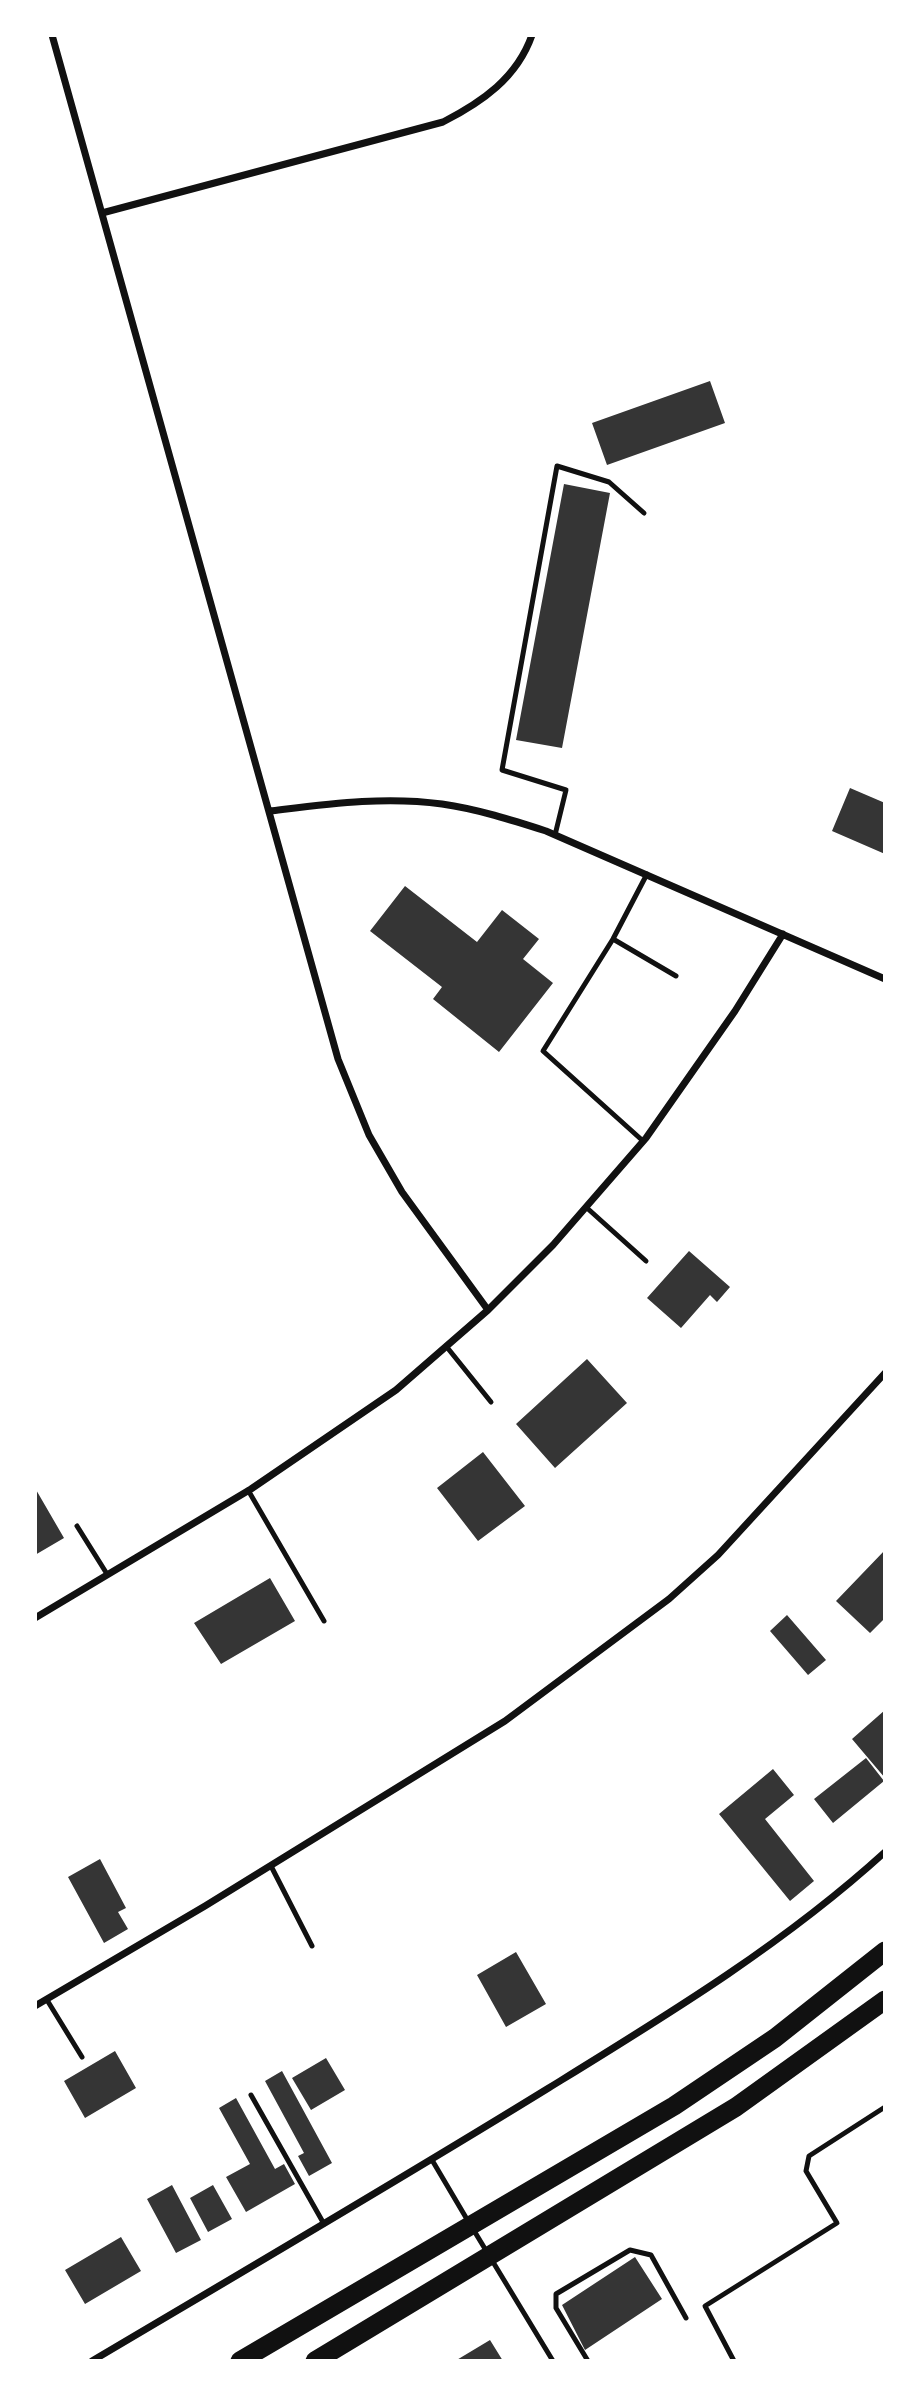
<!DOCTYPE html>
<style>
body{margin:0}
#map{position:relative;width:920px;height:2396px;overflow:hidden;background:#fff;font-family:"Fira Sans",sans-serif}
canvas{display:block}
.frame{position:absolute;inset:0;border:37px solid #fff;pointer-events:none}
</style>
<div id="map">
<canvas width="920" height="2396"></canvas>
<div class="frame"></div>
</div>
<script>
const c = document.querySelector('canvas').getContext('2d');
c.lineJoin = 'round';
function fill(path, color) {
  c.fillStyle = color;
  c.fill(path, 'evenodd');
}
function strokePath(path, color, width, dash) {
  c.strokeStyle = color;
  c.lineWidth = width;
  c.lineCap = dash ? 'butt' : 'round';
  c.setLineDash(dash || []);
  c.stroke(path);
}
const building = new Path2D(`
 M710,381L725,423L607,465L592,423Z
 M564,484L610,493L562,748L516,740Z
 M850,788L885,803V854L832,831Z
 M405,886L477,942L502,910L539,939L523,959L553,983L499,1052L433,999L442,987L370,931Z
 M689,1251L730,1287L717,1302L710,1295L681,1328L647,1298Z
 M587,1359L627,1403L555,1468L516,1424Z
 M483,1452L525,1506L478,1541L437,1488Z
 M35,1488L64,1538L35,1555Z
 M885,1550V1618L870,1633L836,1601Z
 M270,1578L295,1621L221,1664L194,1623Z
 M787,1615L826,1660L808,1675L770,1631Z
 M885,1710V1778L852,1739Z
 M866,1758L884,1781L833,1823L814,1799Z
 M773,1769L794,1795L765,1819L814,1881L790,1901L719,1814Z
 M100,1859L126,1908L118,1912L128,1929L104,1943L68,1877Z
 M516,1952L546,2004L506,2027L477,1975Z
 M115,2051L136,2088L85,2118L64,2081Z
 M326,2058L345,2090L311,2110L292,2078Z
 M282,2071L332,2163L309,2176L298,2156L304,2153L265,2081Z
 M236,2098L275,2169L284,2164L295,2184L246,2212L226,2177L250,2164L219,2108Z
 M172,2185L201,2240L176,2253L147,2199Z
 M213,2185L232,2219L208,2232L190,2198Z
 M121,2237L141,2271L85,2304L65,2270Z
 M635,2257L662,2299L585,2350L562,2305Z
 M490,2340L503,2361H455Z`);
const service = new Path2D(`
 M555,835L566,790L502,770L557,466L609,482L644,513
 M613,939L676,976
 M643,1141L543,1051L613,939L647,874
 M587,1208L646,1261
 M446,1346L491,1402
 M248,1490L324,1621
 M77,1526L107,1574
 M271,1866L312,1946
 M47,2000L82,2057
 M251,2095L324,2224
 M432,2160L468,2221
 M473,2229L553,2361
 M588,2361L556,2308V2294L630,2250L651,2255L686,2318
 M734,2361L705,2306L837,2223L806,2171L809,2156L885,2107`);
const minor = new Path2D(`
 M52,35L338,1059L369,1135L402,1192L488,1310
 M102,213L443,122C482,102 517,78 532,35
 M270,811C328,804 384,796 442,804C477,809 512,820 546,831L885,979
 M35,1618L251,1489L396,1390L488,1310L553,1245L646,1138L735,1011L783,934
 M35,2006L205,1906L505,1721L669,1599L718,1555L885,1373
 M92,2361C244,2271 396,2182 547,2089C664,2017 783,1945 885,1852`);
const trunk = new Path2D(`
 M240,2361L674,2106L775,2038L885,1951
 M315,2361L736,2107L885,2000`);
fill(building, '#353535');
strokePath(service, '#111', 5);
strokePath(minor, '#111', 7);
strokePath(trunk, '#111', 19);
</script>
